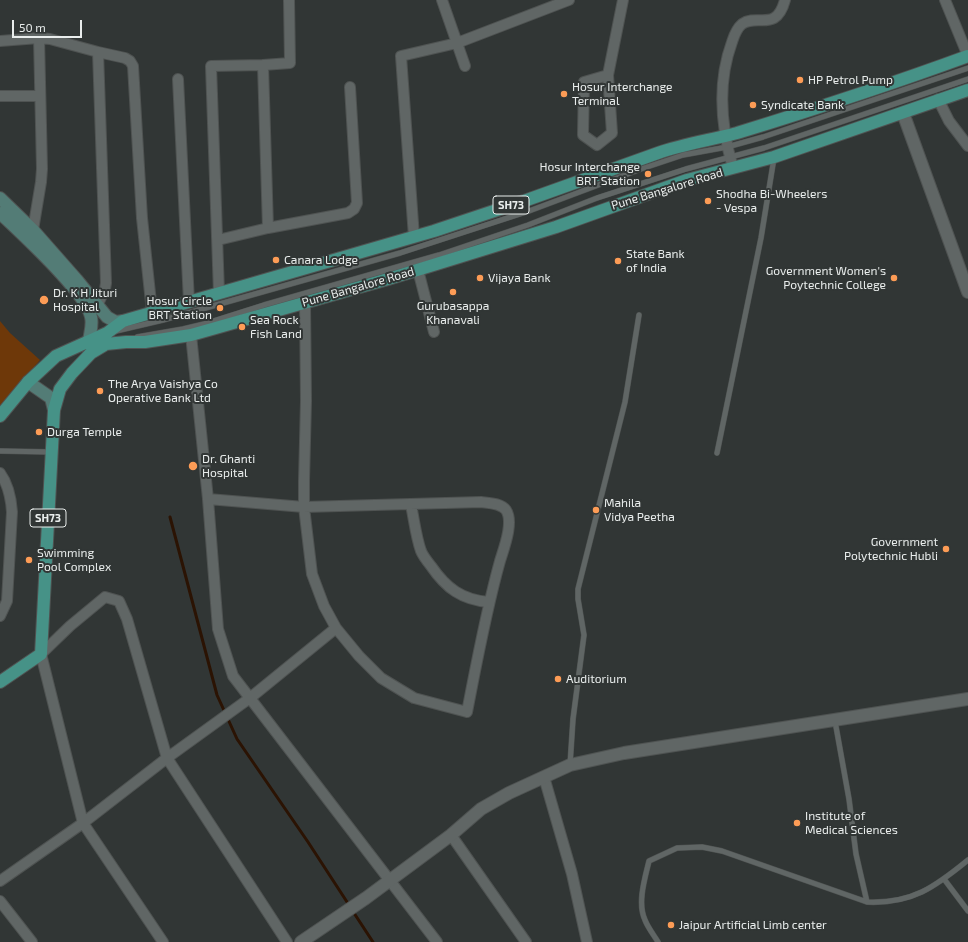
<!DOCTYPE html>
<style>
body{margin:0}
#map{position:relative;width:968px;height:942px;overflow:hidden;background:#313635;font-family:"Exo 2",sans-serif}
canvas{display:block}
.scale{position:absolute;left:12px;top:20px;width:70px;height:18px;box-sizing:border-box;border:2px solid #e9edec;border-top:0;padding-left:5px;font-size:12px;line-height:14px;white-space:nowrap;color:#e9edec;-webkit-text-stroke:3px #313635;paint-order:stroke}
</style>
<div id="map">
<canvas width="968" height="942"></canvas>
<div class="scale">50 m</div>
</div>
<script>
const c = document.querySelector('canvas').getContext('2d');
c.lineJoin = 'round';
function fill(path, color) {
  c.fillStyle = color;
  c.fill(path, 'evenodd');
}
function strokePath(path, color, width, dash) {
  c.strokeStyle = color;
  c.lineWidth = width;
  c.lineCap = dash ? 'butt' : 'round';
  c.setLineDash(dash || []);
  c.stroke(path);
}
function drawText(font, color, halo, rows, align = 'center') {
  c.font = font + ' "Exo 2",sans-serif';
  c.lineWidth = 4;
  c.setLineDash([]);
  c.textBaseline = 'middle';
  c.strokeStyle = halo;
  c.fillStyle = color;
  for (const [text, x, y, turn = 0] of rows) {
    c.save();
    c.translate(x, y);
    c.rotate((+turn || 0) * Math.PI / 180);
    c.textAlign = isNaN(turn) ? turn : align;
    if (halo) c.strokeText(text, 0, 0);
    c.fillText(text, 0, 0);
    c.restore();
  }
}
const green = new Path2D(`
 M0,321L10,333L40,360L0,408Z`);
const stream = new Path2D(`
 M170,517L217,695L237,739L308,842L349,905
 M352,910L373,942`);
const service = new Path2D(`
 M116,331L163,320L400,253L529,211L641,169L683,155L727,147L763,137L968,68
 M137,337L183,329L204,324L264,305L439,255L528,225L597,198L686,169L764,148L968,79
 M0,451L51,452
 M717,453L761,238L774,158
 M835,721L849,799L856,854L867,902
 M570,765L573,719L584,635L578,599V589L625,402L639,315
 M944,879L968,911
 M658,942C654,935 648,928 645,920C637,903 645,878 649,861L677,848L702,847L722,851L867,902C912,904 935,887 968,860`);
const minor = new Path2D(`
 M442,0L465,66
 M945,0L968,56
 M0,41L39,38L50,39L98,52L125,58L130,61L133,66L142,218L152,312
 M608,75L584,82L583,135L597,145L612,133L608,75L623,0
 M178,79L189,302
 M0,96H40
 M938,99L949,121L968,146
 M733,168C721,127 717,83 732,42C734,36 736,29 742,24C758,13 776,33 785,0
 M268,228L348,213L354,209L357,203L350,87
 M33,230L41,182L42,169L39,38
 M414,237L401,56L457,43L569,0
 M218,240L268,228L263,65L290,63L289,0
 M418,270L434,332
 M219,293L211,66L263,65
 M97,306L105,289L106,283L98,52
 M191,335L208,499L218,629L233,676L437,942
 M0,473C8,484 11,497 12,512L7,601L0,616
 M208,499L304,507L481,502C489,503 501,503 506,510C514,522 504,548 500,561C486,611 477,661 467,712L414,698L381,678L359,656L336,628L324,606L312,574L304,507V481L306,401L305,303
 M411,505C414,519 416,537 421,551C423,556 427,561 431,566C446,588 462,600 489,602
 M544,777L572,874L587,942
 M451,835L526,942
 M0,881L83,823L167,758L250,698L336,628
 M0,901L32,942
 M163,942L83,823L41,654L70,626L105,597L119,601L127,619L167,758L287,942`);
const tertiary = new Path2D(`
 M903,113L968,292
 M301,942L366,898L451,835L481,809L509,793L570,765L624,753L968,699`);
const secondary = new Path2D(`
 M0,198L33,230L77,280L107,317L116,322L123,321
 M0,213C21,233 86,292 91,317C93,325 90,333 89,341
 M28,382L51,398L54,410`);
const primary = new Path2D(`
 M0,416L28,382L56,356L107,333L123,321L434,231L524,201L658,153C684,144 711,140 737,133C815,109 892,84 968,56
 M0,682L41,654L54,410L60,389L72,373L91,353L106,344L126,342H145L191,335L388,279L556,227L687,180L774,157L968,90`);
const markers = [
 [800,80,4,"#fd9c56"],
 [564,94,4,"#fd9c56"],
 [753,105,4,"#fd9c56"],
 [648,174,4,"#fd9c56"],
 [708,201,4,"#fd9c56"],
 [276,260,4,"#fd9c56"],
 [618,261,4,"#fd9c56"],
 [480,278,4,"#fd9c56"],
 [894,278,4,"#fd9c56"],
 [453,292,4,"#fd9c56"],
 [44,300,5,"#fd9c56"],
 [220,308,4,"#fd9c56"],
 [242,327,4,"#fd9c56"],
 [100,391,4,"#fd9c56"],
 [39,432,4,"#fd9c56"],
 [193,466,5,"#fd9c56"],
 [596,510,4,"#fd9c56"],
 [946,549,4,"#fd9c56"],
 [29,560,4,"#fd9c56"],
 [558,679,4,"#fd9c56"],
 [797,823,4,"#fd9c56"],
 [671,925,4,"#fd9c56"]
];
const shields = [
 [511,205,36],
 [48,518,36]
];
const shieldNames = [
 ["SH73",511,205],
 ["SH73",48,518]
];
const poiNames = [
 ["HP Petrol Pump",808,80],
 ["Hosur Interchange",572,87],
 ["Terminal",572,101],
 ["Syndicate Bank",761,105],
 ["Hosur Interchange",640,167,"right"],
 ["BRT Station",640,181,"right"],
 ["Shodha Bi-Wheelers",716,194],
 ["- Vespa",716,208],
 ["State Bank",626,254],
 ["of India",626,268],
 ["Canara Lodge",284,260],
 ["Government Women's",886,271,"right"],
 ["Poytechnic College",886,285,"right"],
 ["Vijaya Bank",488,278],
 ["Dr. K H Jituri",53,293],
 ["Hospital",53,307],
 ["Hosur Circle",212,301,"right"],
 ["BRT Station",212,315,"right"],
 ["Gurubasappa",453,306,"center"],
 ["Khanavali",453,320,"center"],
 ["Sea Rock",250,320],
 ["Fish Land",250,334],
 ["The Arya Vaishya Co",108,384],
 ["Operative Bank Ltd",108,398],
 ["Durga Temple",47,432],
 ["Dr. Ghanti",202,459],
 ["Hospital",202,473],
 ["Mahila",604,503],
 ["Vidya Peetha",604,517],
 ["Government",938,542,"right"],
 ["Polytechnic Hubli",938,556,"right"],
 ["Swimming",37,553],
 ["Pool Complex",37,567],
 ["Auditorium",566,679],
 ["Institute of",805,816],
 ["Medical Sciences",805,830],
 ["Jaipur Artificial Limb center",679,925]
];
const streetNames = [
 ["Pune Bangalore Road",667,189,-17],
 ["Pune Bangalore Road",358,287,-16]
];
fill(green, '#6e3809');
strokePath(stream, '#2b1303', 3);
strokePath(service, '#4f5352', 6);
strokePath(minor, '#4f5352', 12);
strokePath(tertiary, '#4f5352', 14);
strokePath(secondary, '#4f5352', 14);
strokePath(primary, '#4f5352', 14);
strokePath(service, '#606665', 5);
strokePath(minor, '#606665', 10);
strokePath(tertiary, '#606665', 12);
strokePath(secondary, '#537c76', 12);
strokePath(primary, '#469287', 12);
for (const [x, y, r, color] of markers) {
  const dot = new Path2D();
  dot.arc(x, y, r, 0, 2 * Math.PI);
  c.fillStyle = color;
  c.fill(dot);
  strokePath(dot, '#313635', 1.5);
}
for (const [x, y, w] of shields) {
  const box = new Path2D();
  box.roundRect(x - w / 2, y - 9, w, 18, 3);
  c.fillStyle = '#313635';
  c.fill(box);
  strokePath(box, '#e9edec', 1);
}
drawText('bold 11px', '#e9edec', null, shieldNames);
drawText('12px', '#e9edec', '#313635', poiNames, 'left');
drawText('12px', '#e9edec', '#313635', streetNames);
</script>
